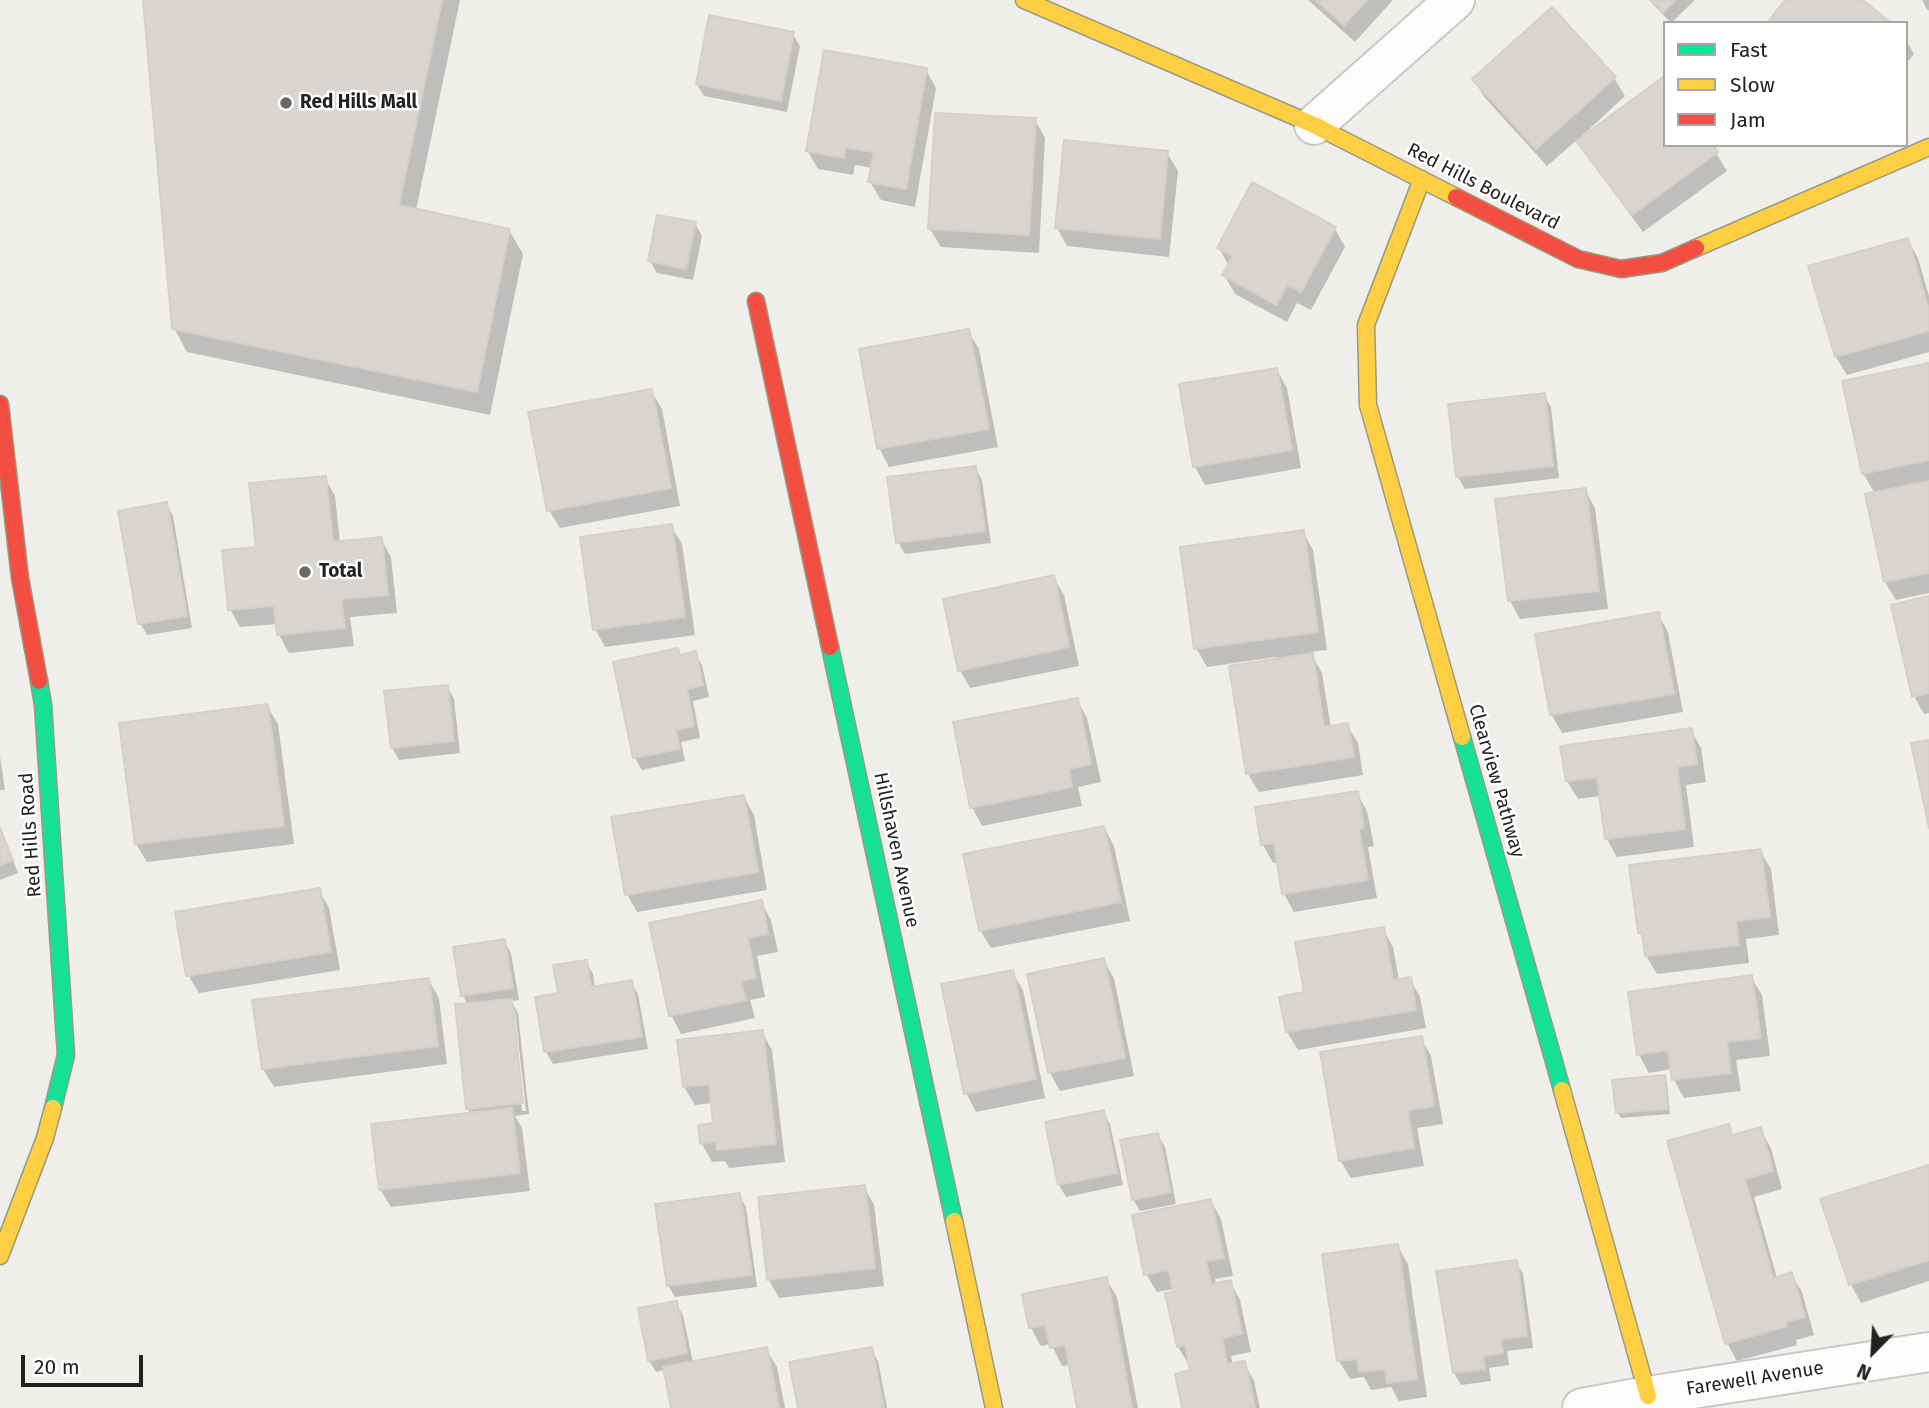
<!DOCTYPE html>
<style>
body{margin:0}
#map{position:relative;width:1929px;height:1408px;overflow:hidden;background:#f0eeeb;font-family:"Fira Sans",sans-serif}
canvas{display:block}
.legend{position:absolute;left:1663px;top:21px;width:245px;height:126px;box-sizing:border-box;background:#fff;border:2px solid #a7a7a7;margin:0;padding:9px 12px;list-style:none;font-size:21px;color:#222}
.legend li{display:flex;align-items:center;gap:14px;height:35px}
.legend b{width:35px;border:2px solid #a7a7a7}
.north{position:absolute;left:1838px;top:1317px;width:70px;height:70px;-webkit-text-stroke:5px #fff;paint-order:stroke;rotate:204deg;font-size:19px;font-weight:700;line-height:28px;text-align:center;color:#222}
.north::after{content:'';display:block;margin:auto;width:24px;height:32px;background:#222;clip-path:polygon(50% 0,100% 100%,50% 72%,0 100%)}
.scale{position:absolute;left:21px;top:1355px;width:122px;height:32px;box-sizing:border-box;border:4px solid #222;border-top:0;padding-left:9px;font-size:21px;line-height:24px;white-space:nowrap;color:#222;-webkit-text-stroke:5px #fff;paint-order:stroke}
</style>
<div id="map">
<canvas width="1929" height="1408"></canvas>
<ul class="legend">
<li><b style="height:9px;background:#16e098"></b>Fast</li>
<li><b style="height:9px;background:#ffcf43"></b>Slow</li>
<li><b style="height:9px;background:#f24e42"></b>Jam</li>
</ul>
<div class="north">N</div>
<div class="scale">20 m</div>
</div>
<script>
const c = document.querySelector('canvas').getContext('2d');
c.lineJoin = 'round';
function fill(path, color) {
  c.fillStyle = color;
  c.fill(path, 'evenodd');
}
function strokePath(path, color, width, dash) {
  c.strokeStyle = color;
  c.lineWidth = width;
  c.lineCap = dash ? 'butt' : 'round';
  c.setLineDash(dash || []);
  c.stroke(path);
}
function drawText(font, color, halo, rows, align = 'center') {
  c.font = font + ' "Fira Sans",sans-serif';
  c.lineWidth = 5;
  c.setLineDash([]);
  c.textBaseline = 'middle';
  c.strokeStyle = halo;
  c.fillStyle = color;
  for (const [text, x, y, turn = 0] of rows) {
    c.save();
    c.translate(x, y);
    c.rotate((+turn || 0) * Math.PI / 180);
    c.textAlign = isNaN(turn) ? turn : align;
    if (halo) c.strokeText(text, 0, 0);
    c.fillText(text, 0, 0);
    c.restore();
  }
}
const shadow = new Path2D(`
 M144,0H460L416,210L509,230L523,254L490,415L187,352L174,328Z
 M1308,0H1393L1355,42Z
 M1649,0H1695L1671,23Z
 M1922,0H1929V11L1927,9Z
 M793,34L800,46L787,112L704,96L697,84Z
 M1906,40L1914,54L1906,64Z
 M926,70L936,88L915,207L881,200L870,182L873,168L855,165L853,175L818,169L807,150Z
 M1614,78L1625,96L1582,136L1583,138L1665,145L1716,153L1727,171L1643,232L1589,159L1578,139L1547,166L1485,98L1474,80Z
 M1035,120L1045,138L1039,253L941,247L930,229Z
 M1167,153L1178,171L1169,257L1067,246L1057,228Z
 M695,224L702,236L693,280L657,273L650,261Z
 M1335,229L1345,247L1311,310L1297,303L1287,322L1235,294L1224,275L1229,266L1219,248Z
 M1908,240L1918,258L1929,296V352L1847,375L1836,357Z
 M968,331L979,349L998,447L889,467L879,448Z
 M1929,364V593L1896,600L1885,582L1867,496L1875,494L1863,473Z
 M1277,370L1287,388L1301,468L1205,485L1195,467Z
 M651,391L662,409L680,506L560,528L549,510Z
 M1544,395L1551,407L1559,478L1465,489L1458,477L1450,405Z
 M975,468L982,480L991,543L905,554L898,542Z
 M325,478L335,496L340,543L381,539L391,557L397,613L350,617L354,646L289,653L279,635L277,624L240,627L230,609L258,549Z
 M1585,490L1595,508L1608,609L1520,619L1510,601L1497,501Z
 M166,504L173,516L192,628L147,635L140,623Z
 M671,526L682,544L695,635L605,647L595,629Z
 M1303,532L1313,550L1327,650L1310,652L1322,673L1331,728L1347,725L1358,743L1363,775L1259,792L1248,774L1231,667L1276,660V657L1207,667L1196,648Z
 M1053,577L1064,595L1079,666L970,688L960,670Z
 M1929,598V713L1924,714L1914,696Z
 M1658,614L1668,632L1683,712L1562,733L1551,714Z
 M678,650L681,657L695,653L702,665L709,697L693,701L700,738L681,742L685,761L642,770L635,758Z
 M447,686L454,699L460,753L399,760L392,748Z
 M1077,700L1087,718L1101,782L1078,787L1082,806L982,826L972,807Z
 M267,706L278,724L294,844L147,862L136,844Z
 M1691,730L1701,748L1706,782L1686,785L1694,847L1617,857L1606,838L1601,796L1578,799L1567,781L1562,747Z
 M0,756L5,790H0Z
 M1357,793L1367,811L1374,846L1368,847L1377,898L1294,912L1284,894L1279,862L1273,863L1263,845L1257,808Z
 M744,797L754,815L767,890L637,912L627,894Z
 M0,826L18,873L0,880Z
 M1104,827L1114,846L1130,921L991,948L980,930Z
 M1760,851L1771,869L1779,935L1746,939L1749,963L1657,974L1646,956L1645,941L1640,933Z
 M319,890L329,908L340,970L199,993L188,975Z
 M761,902L771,920L778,952L757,956L765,997L750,1000L755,1018L681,1034L671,1015Z
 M1383,929L1393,947L1399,981L1410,979L1420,997L1426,1028L1298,1050L1287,1032L1306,994Z
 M504,941L511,953L519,1000L511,1001L518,1013L529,1114L515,1116L522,1128L530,1191L391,1207L380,1189L471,1115L467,1108L468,1005L463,996ZM511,1011H515L526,1111H522Z
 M1103,960L1114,978L1134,1076L1060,1091L1050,1073L1029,975Z
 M586,962L593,974L595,989L631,982L638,994L648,1049L553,1064L546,1052L537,998L560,995Z
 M1012,972L1023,990L1045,1098L976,1112L966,1093Z
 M1751,977L1762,995L1770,1056L1736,1060L1741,1091L1684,1098L1674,1080L1672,1069L1649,1073L1639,1055Z
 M428,979L439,998L447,1064L274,1087L263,1069Z
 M762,1032L772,1050L785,1162L729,1168L725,1161L712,1162L702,1144L715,1125L713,1103L695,1105L684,1087Z
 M1421,1038L1431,1056L1443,1124L1417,1128L1424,1166L1351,1178L1340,1160Z
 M1664,1077L1667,1082L1670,1114L1621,1118L1618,1113Z
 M1103,1112L1110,1124L1123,1185L1066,1197L1059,1185L1047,1124Z
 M1728,1126L1734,1137L1760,1129L1771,1148L1782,1189L1754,1197L1777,1278L1791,1274L1802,1292L1814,1335L1796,1340L1797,1345L1737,1361L1727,1343Z
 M1158,1135L1165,1147L1176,1204L1140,1211L1133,1199Z
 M1929,1166V1281L1861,1303L1851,1285L1823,1200Z
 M864,1187L874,1205L884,1286L779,1298L769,1280Z
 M739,1195L746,1207L757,1287L675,1297L668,1285Z
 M1211,1201L1221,1219L1233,1276L1215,1279L1216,1285L1230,1282L1240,1300L1251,1352L1231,1356L1233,1365L1244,1363L1254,1381L1260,1408H1183L1192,1372L1190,1364L1189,1365L1178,1347L1168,1294L1175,1293L1174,1289L1157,1292L1146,1274Z
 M1397,1245L1408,1264L1427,1397L1399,1401L1391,1387L1371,1390L1364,1377L1350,1379L1339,1361Z
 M1516,1262L1523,1274L1533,1348L1507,1351L1509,1365L1489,1368L1491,1381L1461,1385L1454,1373Z
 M1106,1279L1117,1297L1138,1408H1079L1071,1365L1062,1366L1051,1344L1041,1346L1031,1328L1024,1296Z
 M676,1303L683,1315L693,1363L766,1349L777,1367L785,1408H673L665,1370L656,1372L649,1360Z
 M871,1349L878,1361L887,1408H799Z`);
const building = new Path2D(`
 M143,0H442L399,205L510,229L477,392L172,329Z
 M1316,0H1367L1344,25Z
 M1651,0H1676L1663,12Z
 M1785,0H1863L1891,23H1767Z
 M1552,7L1616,77L1536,149L1472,79Z
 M709,15L794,32L781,101L696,84Z
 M824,50L927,68L906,189L868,182L874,152L845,148L844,158L806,151Z
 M1663,77L1665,80V145H1713L1718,152L1632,215L1576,141Z
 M935,113L1036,118L1029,235L928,229Z
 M1064,140L1168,151L1160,239L1055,228Z
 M1252,182L1336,227L1301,292L1287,285L1276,305L1222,275L1233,256L1217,248Z
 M657,215L696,222L686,269L648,261Z
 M1908,238L1929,310V331L1835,357L1808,266Z
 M969,329L989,429L877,449L859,349Z
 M1929,363V460L1862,474L1842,381Z
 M1277,368L1292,450L1193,467L1179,384Z
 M652,389L671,488L547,511L528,412Z
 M1545,393L1553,466L1456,477L1448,404Z
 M976,466L985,531L896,543L887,477Z
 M326,476L333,542L382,537L388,595L341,599L345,628L277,635L274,606L228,610L222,550L256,547L249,483Z
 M1929,481V573L1884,582L1865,494Z
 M1586,488L1599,591L1508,601L1495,499Z
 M167,502L187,616L138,624L118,511Z
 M672,524L685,617L593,630L580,537Z
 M1304,530L1318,632L1194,649L1180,547Z
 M1054,575L1069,647L958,671L943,599Z
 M1929,596V693L1912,697L1891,605Z
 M1659,612L1674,694L1550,715L1535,634Z
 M678,648L680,655L696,651L703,685L687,689L694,726L676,730L680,749L633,758L613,662Z
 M1313,653L1324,727L1348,723L1354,757L1246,774L1229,666Z
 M448,685L454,741L391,748L384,691Z
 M1078,698L1091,764L1069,769L1072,787L970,808L953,722Z
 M268,704L284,826L135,844L119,723Z
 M1692,728L1697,764L1677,767L1685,829L1605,839L1597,777L1566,781L1560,746Z
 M1929,740V828L1911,743Z
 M1358,791L1364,828L1359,829L1368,880L1282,894L1274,843L1261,845L1255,807Z
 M744,795L758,872L625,895L611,817Z
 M1104,826L1121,902L979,931L963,854Z
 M0,828L13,860L0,865Z
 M1761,849L1770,917L1736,921L1739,945L1645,956L1642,933H1638L1629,865Z
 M320,888L331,952L186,976L175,912Z
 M762,900L768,934L748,938L756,978L741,981L746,1000L669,1016L649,923Z
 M1384,927L1393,980L1411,977L1416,1010L1286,1032L1279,997L1304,992L1295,942Z
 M505,939L513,988L461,996L453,947Z
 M1104,958L1125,1058L1048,1073L1027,974Z
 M587,960L591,987L632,980L642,1037L544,1052L535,997L558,993L553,965Z
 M1013,970L1036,1079L964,1094L941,984Z
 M1752,975L1761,1038L1727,1042L1731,1073L1672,1080L1668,1050L1637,1055L1628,992Z
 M429,978L438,1046L262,1069L252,1000Z
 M512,999L523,1103L466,1109L455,1004Z
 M763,1030L776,1144L717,1150L716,1142L700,1144L698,1125L713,1123L709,1084L683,1087L677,1040Z
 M1422,1036L1434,1106L1408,1110L1414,1148L1339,1161L1320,1052Z
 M1665,1075L1668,1109L1616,1113L1612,1080Z
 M512,1108L520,1173L379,1190L371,1124Z
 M1104,1110L1117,1173L1058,1185L1045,1122Z
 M1729,1124L1732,1135L1761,1127L1773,1171L1745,1179L1773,1278L1792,1272L1805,1317L1786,1322L1787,1326L1725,1344L1667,1141Z
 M1158,1133L1171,1192L1132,1200L1120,1140Z
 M1929,1165V1260L1849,1285L1820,1199Z
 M865,1185L875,1268L767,1280L758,1197Z
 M740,1193L752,1275L667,1286L655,1204Z
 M1211,1199L1224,1258L1206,1261L1211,1284L1231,1280L1242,1334L1222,1338L1227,1364L1245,1361L1255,1408H1182L1175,1374L1190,1370L1185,1345L1177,1347L1165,1293L1173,1292L1169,1270L1144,1275L1132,1215Z
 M1398,1244L1417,1379L1387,1383L1385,1369L1359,1372L1357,1359L1337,1361L1322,1254Z
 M1517,1260L1527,1336L1501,1339L1503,1353L1483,1356L1485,1369L1453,1373L1436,1271Z
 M1107,1277L1132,1408H1077L1065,1345L1050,1348L1045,1325L1029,1328L1022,1294Z
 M677,1301L687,1353L648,1361L638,1308Z
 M767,1347L779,1408H671L663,1367Z
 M872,1347L884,1408H798L789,1362Z`);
const street = new Path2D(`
 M1314,125L1455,0
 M1582,1408L1648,1396L1929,1352`);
const fast = new Path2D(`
 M830,647L954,1221
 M39,681L43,705L66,1055L53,1108
 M1462,737L1562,1090`);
const slow = new Path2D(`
 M1024,0L1314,125L1456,197
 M1422,179L1366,325L1368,405L1462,737
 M1696,248L1929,147
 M1562,1090L1648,1396
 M954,1221L994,1408
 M0,1256L45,1138L53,1108`);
const jam = new Path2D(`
 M1456,197L1578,259L1621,269L1662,263L1696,248
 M756,301L830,647
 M0,404L20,578L39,681`);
const markers = [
 [286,103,7,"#6a6968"],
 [305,572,7,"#6a6968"]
];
const poiNames = [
 ["Red Hills Mall",300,103],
 ["Total",319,572]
];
const streetNames = [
 ["Red Hills Boulevard",1483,187,27],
 ["Clearview Pathway",1496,781,74],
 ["Red Hills Road",31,835,-94],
 ["Hillshaven Avenue",896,850,78],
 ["Farewell Avenue",1755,1379,-9]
];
fill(shadow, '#0003');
fill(building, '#d7d4d2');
strokePath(building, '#d3d0cc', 2);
strokePath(street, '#c9c8c7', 42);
strokePath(fast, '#999a82', 19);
strokePath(slow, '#999a82', 19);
strokePath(jam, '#999a82', 19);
strokePath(street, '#fdfcfc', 38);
strokePath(fast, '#16e098', 16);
strokePath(slow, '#ffcf43', 16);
strokePath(jam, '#f24e42', 16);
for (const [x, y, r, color] of markers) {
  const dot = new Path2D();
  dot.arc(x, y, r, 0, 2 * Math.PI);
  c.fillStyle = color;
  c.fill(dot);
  strokePath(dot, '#fff', 2.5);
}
drawText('bold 19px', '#222', '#fff', poiNames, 'left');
drawText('19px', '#222', '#fff', streetNames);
</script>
